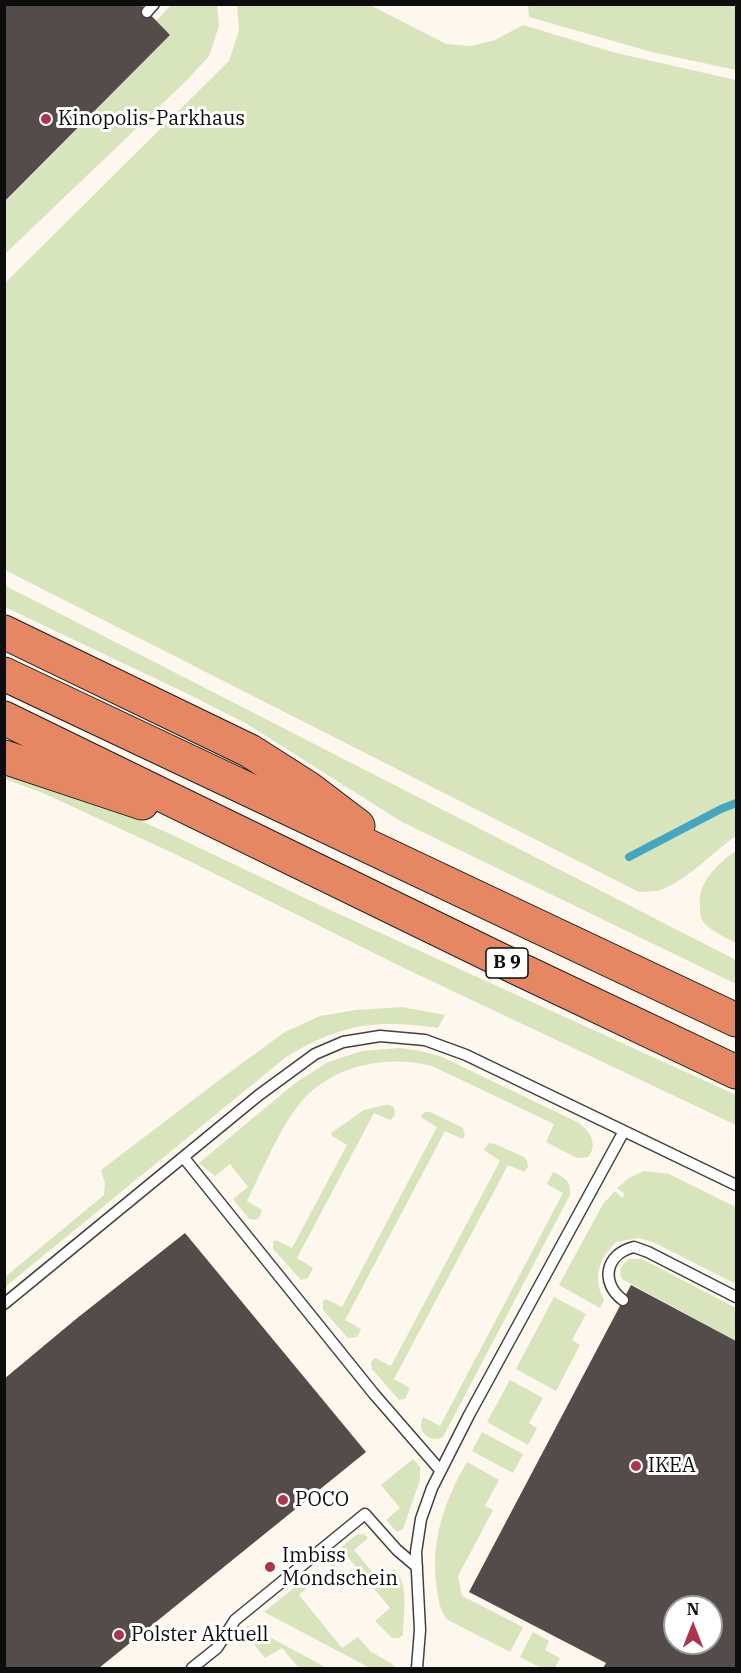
<!DOCTYPE html>
<style>
body{margin:0}
#map{position:relative;width:741px;height:1673px;overflow:hidden;background:#fdf7ee;font-family:"IBM Plex Serif",serif}
canvas{display:block}
.frame{position:absolute;inset:0;border:6px solid #0d0d0d;pointer-events:none}
.north{position:absolute;left:663px;top:1595px;width:60px;height:60px;box-sizing:border-box;background:#fff;border:2px solid #9e9e9e;border-radius:50%;rotate:0deg;font-size:16px;font-weight:700;line-height:24px;text-align:center;color:#0d0d0d}
.north::after{content:'';display:block;margin:auto;width:21px;height:27px;background:#af324f;clip-path:polygon(50% 0,100% 100%,50% 72%,0 100%)}
</style>
<div id="map">
<canvas width="741" height="1673"></canvas>
<div class="frame"></div>
<div class="north">N</div>
</div>
<script>
const c = document.querySelector('canvas').getContext('2d');
c.lineJoin = 'round';
function fill(path, color) {
  c.fillStyle = color;
  c.fill(path, 'evenodd');
}
function strokePath(path, color, width, dash) {
  c.strokeStyle = color;
  c.lineWidth = width;
  c.lineCap = dash ? 'butt' : 'round';
  c.setLineDash(dash || []);
  c.stroke(path);
}
function drawText(font, color, halo, rows, align = 'center') {
  c.font = font + ' "IBM Plex Serif",serif';
  c.lineWidth = 6;
  c.setLineDash([]);
  c.textBaseline = 'middle';
  c.strokeStyle = halo;
  c.fillStyle = color;
  for (const [text, x, y, turn = 0] of rows) {
    c.save();
    c.translate(x, y);
    c.rotate((+turn || 0) * Math.PI / 180);
    c.textAlign = isNaN(turn) ? turn : align;
    if (halo) c.strokeText(text, 0, 0);
    c.fillText(text, 0, 0);
    c.restore();
  }
}
const green = new Path2D(`
 M171,5H217L219,26L209,56L189,78L5,254V202L170,35L156,21Z
 M237,5H370L446,44L471,46L495,40L523,25L616,53L736,80V836C712,852 690,878 663,889C656,892 646,891 639,892L5,570V283L229,61L239,30Z
 M528,5H736V70L652,52L529,17Z
 M4,585L736,960V984L402,822L247,724L188,694L5,607Z
 M4,772L114,809L168,833L328,909L736,1095V1125L402,967L175,854L43,793L5,779Z
 M736,851V943C725,937 710,931 702,920C700,916 700,911 700,906C697,883 718,863 736,851Z
 M402,1007L445,1015L438,1028C375,1019 341,1024 286,1057L5,1287V1277L104,1195L105,1183L101,1170L226,1075L285,1032L320,1016L356,1010Z
 M400,1048L420,1051L440,1056L579,1123C591,1132 598,1145 588,1157L577,1158L546,1142L554,1124L432,1066C384,1054 328,1066 297,1107C278,1132 261,1173 247,1201L262,1210L259,1218L254,1220L249,1219L233,1199L248,1187L230,1164L215,1176L199,1163L294,1084L328,1062L362,1051Z
 M385,1105H390L394,1108L395,1115L390,1120L374,1113L297,1258L313,1268L308,1278L301,1280L273,1249V1242L276,1240L292,1248L347,1145L332,1136L331,1133L364,1110Z
 M425,1112H430L463,1128L465,1136L462,1139L445,1131L345,1320L361,1329L357,1337L348,1338L323,1310V1301L326,1299L342,1307L437,1127L422,1118L421,1116Z
 M489,1143L495,1144L524,1157L527,1161L528,1167L524,1172L508,1165L394,1379L410,1388L405,1399L399,1400L372,1369L371,1362L375,1358L391,1366L500,1161L484,1150Z
 M644,1171L669,1174L736,1207V1284L653,1242L639,1238L616,1242C599,1259 592,1277 604,1300L600,1308L559,1285L603,1204L615,1191L622,1198L625,1194L617,1188L629,1178Z
 M553,1172C564,1177 572,1182 570,1195L443,1437C429,1444 416,1431 423,1417L440,1426L563,1193L547,1184Z
 M629,1259H642L736,1308V1341L622,1279C618,1270 621,1266 629,1259Z
 M554,1297L586,1314L572,1340L580,1345L556,1391L516,1369Z
 M510,1380L543,1398L529,1423L537,1428L528,1445L487,1422Z
 M482,1432L523,1454L513,1473L472,1451Z
 M413,1459L420,1467V1480L403,1529L397,1532L386,1520L400,1508L381,1485Z
 M467,1462L499,1480L485,1506L493,1510L458,1576L462,1596L523,1627L510,1652L448,1620C440,1612 439,1601 437,1590C430,1543 443,1503 467,1462Z
 M364,1534L368,1538L354,1550L379,1580L394,1569C410,1584 403,1615 403,1635L399,1638H392L376,1622V1620L390,1608L347,1556L333,1567L329,1564L330,1557L356,1535Z
 M304,1580H311L313,1582L299,1595L342,1648L358,1637L371,1652L391,1663L396,1668H370L264,1612Z
 M247,1625L327,1668H299L282,1648L265,1658L246,1634Z
 M533,1632L549,1641L545,1650L560,1658L555,1668H541L520,1657Z`);
const stream = new Path2D(`
 M629,857L721,809L736,803`);
const building = new Path2D(`
 M4,4H140L170,35L4,202Z
 M185,1233L366,1452L99,1668H4V1379L76,1319Z
 M631,1285L736,1341V1668H603L606,1663L469,1592ZM675,1607H711V1643H675Z`);
const lane = new Path2D(`
 M147,12L154,4
 M184,1158L374,1394L440,1470
 M623,1300C600,1283 605,1254 634,1247L648,1252L736,1297
 M4,1304L259,1095L315,1054L343,1042L380,1036L425,1040L466,1055L624,1131
 M192,1668L217,1648L235,1620L365,1514L397,1550L417,1567
 M417,1668L420,1630L416,1552L421,1519L432,1488L469,1415L624,1131L736,1185`);
const highway = new Path2D(`
 M4,632L250,751L308,788L358,826
 M4,674L736,1020
 M4,718L519,969L736,1072
 M4,757L142,803`);
const markers = [
 [46,119,6,"#af324f"],
 [636,1466,6,"#af324f"],
 [283,1500,6,"#af324f"],
 [270,1567,6,"#af324f"],
 [119,1635,6,"#af324f"]
];
const shields = [
 [507,963,42]
];
const shieldNames = [
 ["B 9",507,963]
];
const poiNames = [
 ["Kinopolis-Parkhaus",58,119],
 ["IKEA",648,1466],
 ["POCO",295,1500],
 ["Imbiss",282,1556],
 ["Mondschein",282,1579],
 ["Polster Aktuell",131,1635]
];
fill(green, '#d8e4bb');
strokePath(stream, '#45a6c0', 8);
fill(building, '#544c4a');
strokePath(lane, '#404040', 13);
strokePath(highway, '#1e1e1e', 35);
strokePath(lane, '#fff', 10);
strokePath(highway, '#e68763', 33);
for (const [x, y, r, color] of markers) {
  const dot = new Path2D();
  dot.arc(x, y, r, 0, 2 * Math.PI);
  c.fillStyle = color;
  c.fill(dot);
  strokePath(dot, '#fff', 2);
}
for (const [x, y, w] of shields) {
  const box = new Path2D();
  box.roundRect(x - w / 2, y - 15, w, 30, 4.5);
  c.fillStyle = '#fff';
  c.fill(box);
  strokePath(box, '#0d0d0d', 1.5);
}
drawText('bold 18px', '#0d0d0d', null, shieldNames);
drawText('20px', '#0d0d0d', '#fff', poiNames, 'left');
</script>
